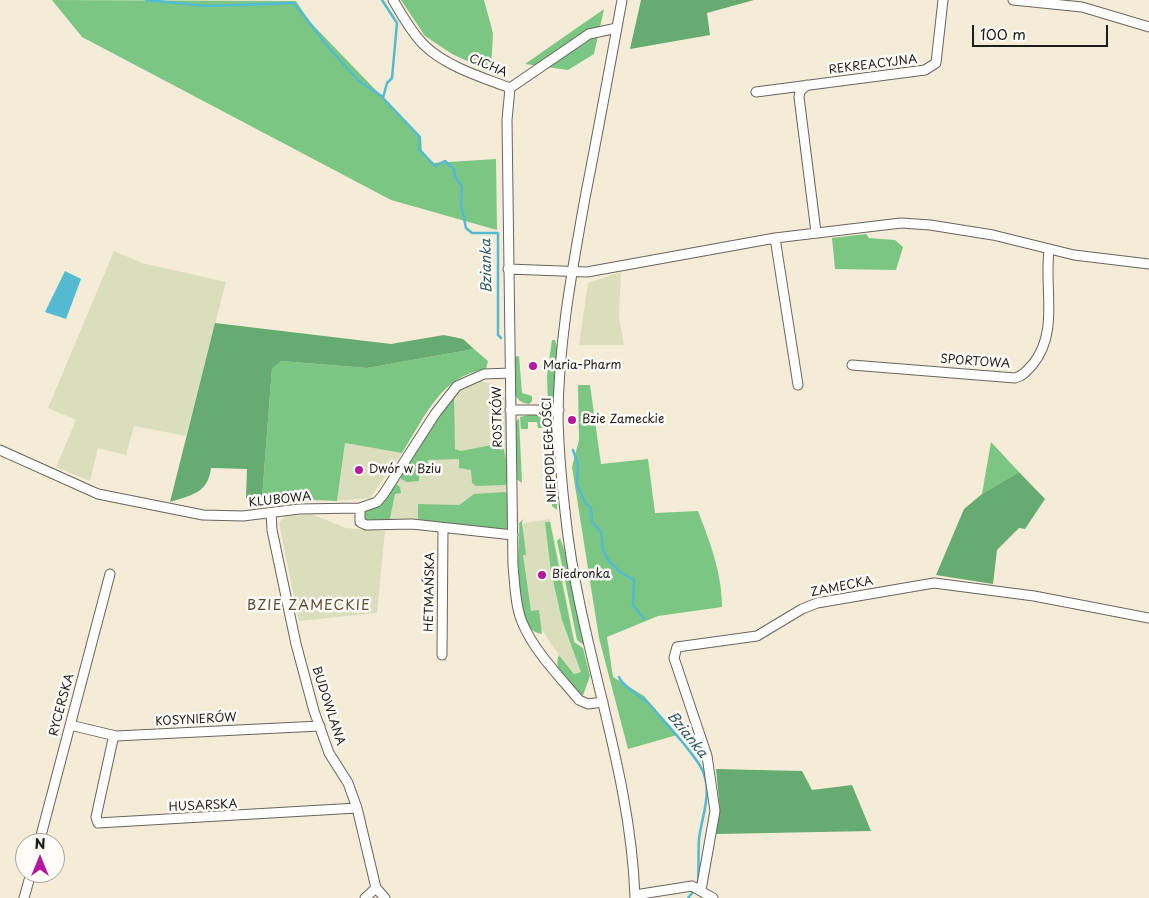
<!DOCTYPE html>
<meta charset="utf-8">
<style>
body{margin:0}
#map{position:relative;width:1149px;height:898px;overflow:hidden;background:#f4ecd7;font-family:"Playpen Sans",sans-serif}
canvas{display:block}
.north{position:absolute;left:15px;top:833px;width:50px;height:50px;box-sizing:border-box;background:#fdfcf7;border:1px solid #a3a29f;border-radius:50%;rotate:0deg;font-size:14px;font-weight:700;line-height:20px;text-align:center;color:#1c1c1c}
.north::after{content:'';display:block;margin:auto;width:18px;height:22px;background:#b5179e;clip-path:polygon(50% 0,100% 100%,50% 72%,0 100%)}
.scale{position:absolute;left:972px;top:25px;width:136px;height:22px;box-sizing:border-box;border:2px solid #1c1c1c;border-top:0;padding-left:6px;font-size:15px;line-height:18px;white-space:nowrap;color:#1c1c1c;-webkit-text-stroke:4px #fdfcf7;paint-order:stroke}
</style>
<div id="map">
<canvas width="1149" height="898"></canvas>
<div class="north">N</div>
<div class="scale">100 m</div>
</div>
<script>
const c = document.querySelector('canvas').getContext('2d');
c.lineJoin = 'round';
function fill(path, color) {
  c.fillStyle = color;
  c.fill(path, 'evenodd');
}
function strokePath(path, color, width, dash) {
  c.strokeStyle = color;
  c.lineWidth = width;
  c.lineCap = dash ? 'butt' : 'round';
  c.setLineDash(dash || []);
  c.stroke(path);
}
function drawText(font, color, halo, rows, align = 'center') {
  c.font = font + ' "Playpen Sans",sans-serif';
  c.lineWidth = 5;
  c.setLineDash([]);
  c.textBaseline = 'middle';
  c.strokeStyle = halo;
  c.fillStyle = color;
  for (const [text, x, y, turn = 0] of rows) {
    c.save();
    c.translate(x, y);
    c.rotate((+turn || 0) * Math.PI / 180);
    c.textAlign = isNaN(turn) ? turn : align;
    if (halo) c.strokeText(text, 0, 0);
    c.fillText(text, 0, 0);
    c.restore();
  }
}
const built = new Path2D(`
 M114,251L142,263L226,282L186,436L134,426L126,455L98,448L90,481L56,467L76,420L48,408Z
 M621,272L619,317L624,345H579L588,283Z
 M478,381L495,384L502,391L505,398L507,438V528L389,523L365,512L380,505L386,499L458,391Z
 M345,443L402,453L370,498L337,501Z
 M311,514L346,528L385,531L377,613L299,621L279,523L285,516Z
 M550,519L581,672L574,674L551,644L531,612L525,580L521,531L524,523Z`);
const green = new Path2D(`
 M52,0L296,1L310,22L421,137L422,151L433,163L496,159L497,230L391,200L82,37Z
 M401,0H484L493,33L491,72L452,54L425,36Z
 M604,9L594,54L568,70L525,64Z
 M866,234L869,238L895,240L903,247L896,270L835,269L832,238Z
 M552,340H555L557,347L554,398L548,404L547,376Z
 M474,349L488,361L486,369C440,376 425,417 402,453L345,443L337,501L262,498L272,367L281,361L367,368Z
 M519,356L522,393L532,396V401L529,404C507,402 513,373 513,357Z
 M578,385H590L601,464L648,459L655,513L698,511C710,542 722,573 722,607L658,616L607,637L613,677L644,696L677,735L628,749L599,638L572,467L579,440Z
 M454,394L455,449L461,451L502,443L507,463V483L505,485L476,486L472,483L471,470L459,468V459L428,460L427,468H419V481L407,482L401,479V475Z
 M529,415H544L545,428H538L537,422H528V429H521L520,417Z
 M548,415L554,421L555,443L549,448Z
 M519,418L522,483L515,478L514,425Z
 M991,442L1019,472L982,494Z
 M557,477V510L552,506L551,480Z
 M395,483L400,487L401,493L395,494L389,523H365L362,520L365,512L380,505L386,499Z
 M505,492L507,494V528L505,531L418,523V504L459,505L474,494Z
 M524,519L522,522L526,555H523L531,611L539,610L542,634C507,629 521,547 519,523Z
 M545,522H550L574,642L583,648L590,676L582,698C573,687 551,670 559,655L574,674L581,672L562,620L551,572Z
 M560,538L566,555L585,646L577,640L557,541Z`);
const forest = new Path2D(`
 M641,0H754L707,13L710,35L630,49Z
 M215,323L391,344L444,335L463,339L474,349L367,368L281,361L272,368L262,498H246L247,469L211,468C208,493 192,495 170,502Z
 M1019,472L1045,499L1025,529L1019,528L997,550L993,584L936,575L964,509L982,494Z
 M716,769L802,771L812,790L852,785L871,831L716,834L720,810Z`);
const water = new Path2D(`
 M65,271L81,279L66,319L45,312Z`);
const stream = new Path2D(`
 M146,0L206,6L294,3L329,48L359,81L383,97
 M382,0L397,23L392,78L387,83L383,98L420,137L419,149L435,166L445,161L454,169L455,176L462,187L461,204L466,228L472,233H498V335L501,338
 M573,450L578,464L577,485L586,504L591,508L592,522L601,532L603,550L608,560L620,572L634,580L633,605L644,619
 M619,677C623,688 644,697 652,707C668,726 686,744 699,764C715,788 702,814 699,839C698,853 699,868 698,882
 M688,898L693,892`);
const minor = new Path2D(`
 M393,0C402,15 411,32 424,45C447,67 481,77 510,88
 M622,0C610,66 598,132 585,198C572,271 558,345 558,420C559,454 562,487 566,520C580,648 631,769 635,898
 M1013,0L1082,7L1149,27
 M807,85L800,91L799,97L816,232
 M510,88L507,120L513,566C515,584 515,605 522,622C534,651 559,676 579,700L588,704L603,702
 M510,88L589,34L617,28
 M756,92L925,70L936,63L943,0
 M775,238L798,385
 M508,269L587,272L775,238L901,223L930,225L993,235L1074,255L1149,264
 M852,365L1015,378C1024,376 1027,370 1033,364C1059,332 1044,289 1049,251
 M510,410H559
 M0,450L98,494L203,515L243,516L299,509L360,508L377,502L383,495L435,414L457,386L484,374L510,373
 M360,508V522L366,525L412,524L513,535
 M271,513L272,530L296,644L314,711L329,753L348,783L357,808L376,888L385,898
 M442,655L443,528
 M70,725L116,736
 M320,726L116,736L113,739L96,817L98,823L357,808
 M39,843L110,574
 M701,890L715,811L707,756L674,658L677,647L757,636L802,609L817,603L934,583L1034,596L1149,618
 M635,895L692,886L713,898
 M24,898L31,873
 M365,898L376,888`);
const markers = [
 [533,366,5,"#b5179e"],
 [572,420,5,"#b5179e"],
 [359,470,5,"#b5179e"],
 [542,575,5,"#b5179e"]
];
const streetNames = [
 ["REKREACYJNA",873,65,-7],
 ["CICHA",488,66,23],
 ["SPORTOWA",975,362,4],
 ["ROSTKÓW",498,417,-91],
 ["NIEPODLEGŁOŚCI",550,450,-93],
 ["KLUBOWA",280,500,-6],
 ["ZAMECKA",842,587,-11],
 ["HETMAŃSKA",430,592,-89],
 ["RYCERSKA",62,705,-75],
 ["BUDOWLANA",328,706,72],
 ["KOSYNIERÓW",196,720,-3],
 ["HUSARSKA",203,806,-3]
];
const poiNames = [
 ["Maria-Pharm",543,366],
 ["Bzie Zameckie",582,420],
 ["Dwór w Bziu",369,470],
 ["Biedronka",552,575]
];
const waterNames = [
 ["Bzianka",487,266,-91],
 ["Bzianka",687,735,51]
];
const neighbourhoodNames = [
 ["BZIE ZAMECKIE",309,606]
];
fill(built, '#dadebd');
fill(green, '#7cc684');
fill(forest, '#65ab72');
fill(water, '#54bad2');
strokePath(stream, '#54bad2', 2.5);
strokePath(minor, '#68655d', 11);
strokePath(minor, '#fff', 9);
for (const [x, y, r, color] of markers) {
  const dot = new Path2D();
  dot.arc(x, y, r, 0, 2 * Math.PI);
  c.fillStyle = color;
  c.fill(dot);
  strokePath(dot, '#fdfcf7', 2);
}
drawText('12px', '#1c1c1c', '#fdfcf7', streetNames);
drawText('12px', '#1c1c1c', '#fdfcf7', poiNames, 'left');
drawText('italic 14px', '#325b65', '#fdfcf7', waterNames);
c.letterSpacing = '1px';
drawText('14px', '#5d4c35', '#fdfcf7', neighbourhoodNames);
c.letterSpacing = '0px';
</script>
